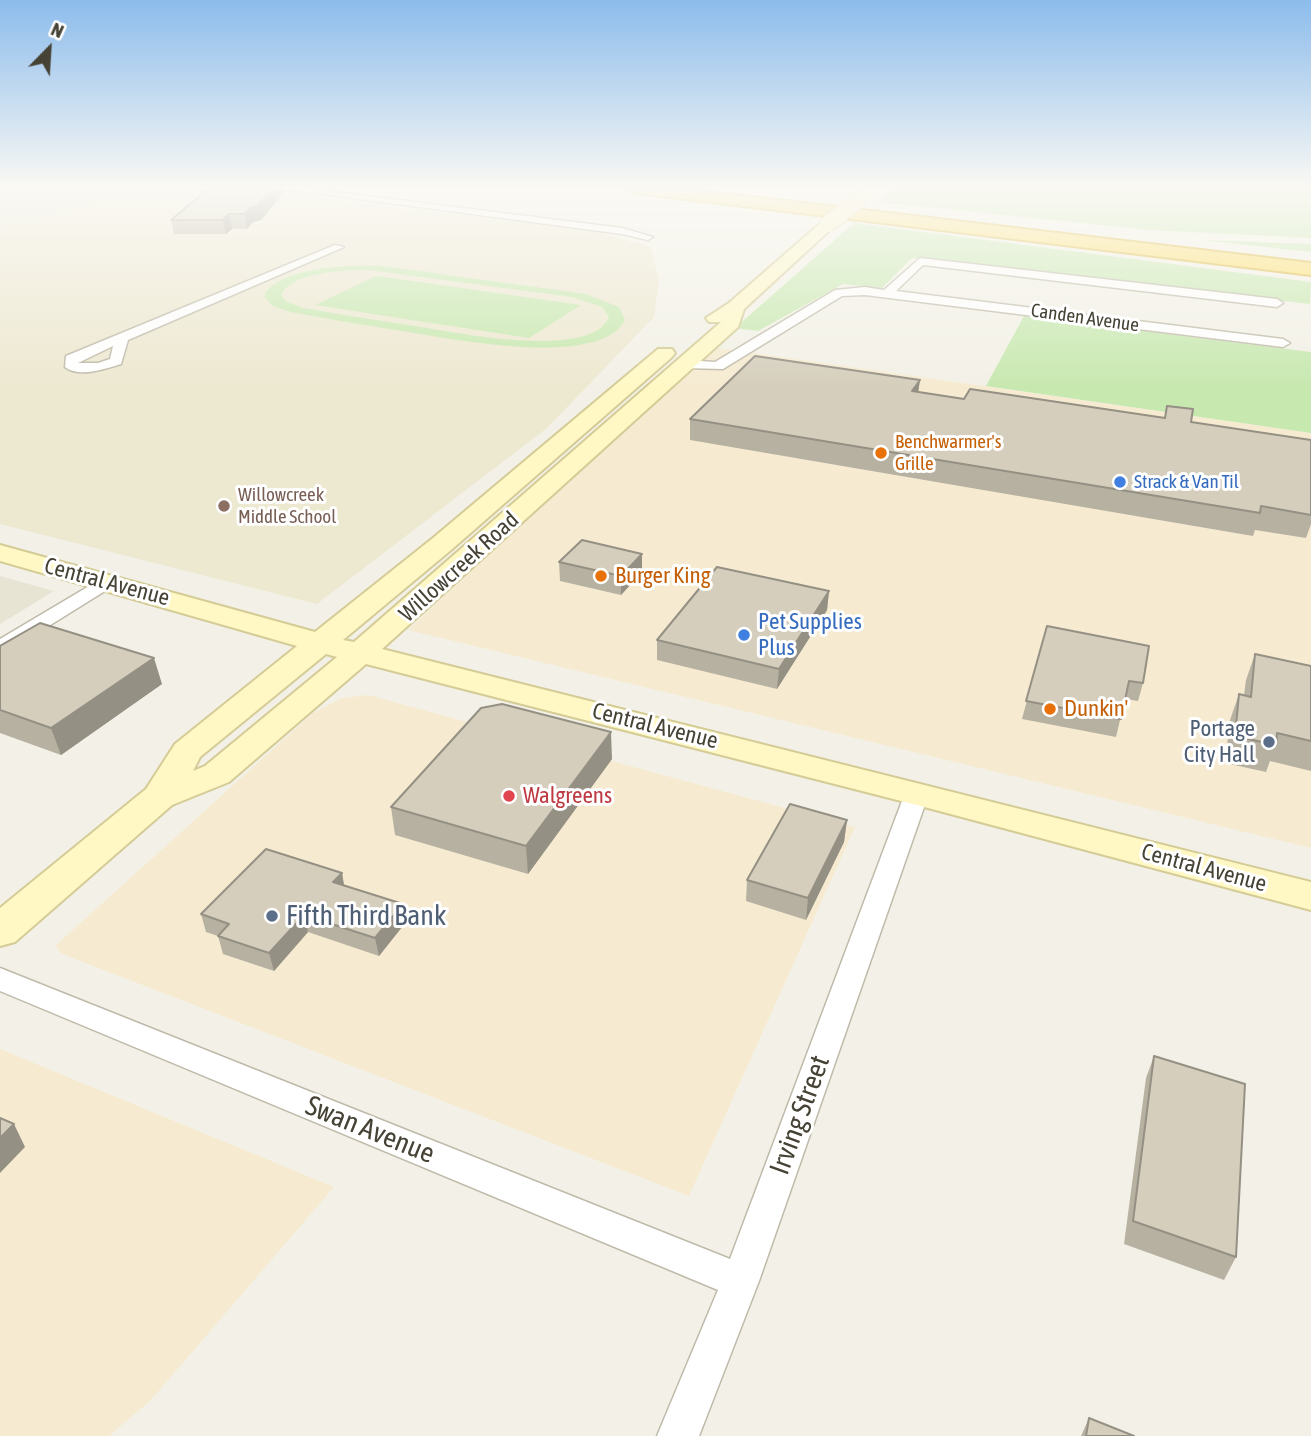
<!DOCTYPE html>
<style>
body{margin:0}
#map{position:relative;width:1311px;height:1436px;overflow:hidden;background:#f3f1e7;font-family:"Asap Condensed",sans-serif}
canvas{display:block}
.north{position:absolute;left:14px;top:14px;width:70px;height:70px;-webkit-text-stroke:5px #fff;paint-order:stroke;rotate:24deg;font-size:19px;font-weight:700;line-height:28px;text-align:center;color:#464235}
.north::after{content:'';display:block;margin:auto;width:24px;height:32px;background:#464235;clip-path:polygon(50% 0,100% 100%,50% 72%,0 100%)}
</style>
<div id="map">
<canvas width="1311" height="1436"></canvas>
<div class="north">N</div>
</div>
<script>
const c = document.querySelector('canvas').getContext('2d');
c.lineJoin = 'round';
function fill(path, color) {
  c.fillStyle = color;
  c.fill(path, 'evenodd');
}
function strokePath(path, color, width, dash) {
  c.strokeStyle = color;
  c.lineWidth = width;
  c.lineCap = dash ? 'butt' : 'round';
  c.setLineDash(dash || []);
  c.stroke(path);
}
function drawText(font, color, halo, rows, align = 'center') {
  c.font = font + ' "Asap Condensed",sans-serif';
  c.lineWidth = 6;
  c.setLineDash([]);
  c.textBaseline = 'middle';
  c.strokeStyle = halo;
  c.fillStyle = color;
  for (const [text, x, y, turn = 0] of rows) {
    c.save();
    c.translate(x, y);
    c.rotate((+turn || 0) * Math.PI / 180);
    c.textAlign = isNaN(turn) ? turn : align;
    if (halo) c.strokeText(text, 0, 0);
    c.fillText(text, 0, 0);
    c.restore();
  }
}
const residential = new Path2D(`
 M0,188H137L0,230Z
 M0,576L54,591L0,624Z`);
const commercial = new Path2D(`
 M712,347L1311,433V848L408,630Z
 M368,695L855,827L689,1196L62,954L55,946L313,713L342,698Z
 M0,1049L334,1187L151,1400L109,1436H0Z`);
const education = new Path2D(`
 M137,188H245L597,232L651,247L659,280L654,317L547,428L317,604L0,524V230Z`);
const green = new Path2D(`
 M896,188H1311V238L1149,230L878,202Z
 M854,223L1311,282L1310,304L912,258L882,288L843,284L758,331L735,328Z
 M1201,240L1311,244V252Z
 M382,266L586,294L619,307L625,320C599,370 448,338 402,331C365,325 328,319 290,312L273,306L265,298V293C285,266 351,265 382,266ZM368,270L572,297L602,307L609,317C591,362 447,331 409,325C374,320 339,314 303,308L285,301L281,295C291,272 345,270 368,270Z
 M376,276H377L581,305L529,338L315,305Z
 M1024,316L1311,352V433L986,386Z`);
const street = new Path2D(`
 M276,188H304L622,228L653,237L648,240L622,234Z
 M335,245L344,247L128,340L121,364C105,369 79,378 65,367L66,356ZM113,346L110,359L98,363H78Z
 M920,258L1277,299L1283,303L1277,307L923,265L896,291L1283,339L1290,343L1283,347L865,295L842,296L723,369L684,368L677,364L684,360L715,362L835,290L865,287L884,290Z
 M106,576L116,582L113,586L7,652L0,654V639Z
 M917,785L926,787L929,793L759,1281L699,1436H657L718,1290L0,991V968L730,1259L905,793L908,787Z`);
const secondary = new Path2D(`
 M828,220L835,224L833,227L744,309L738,327L382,649L1311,882V910L913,804L366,664L229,782L172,805L15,942L0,946V908L146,789L175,744L297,646L0,561V545L315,632L433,538L658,349H672L675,353L672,357L451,550L343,640L354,642L721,322H709L706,318L729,303L823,221ZM326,654L337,657L205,766L193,771L200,757Z`);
const highway = new Path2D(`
 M628,188H677L1311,263V275L636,193Z`);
const secondaryBridge = new Path2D(`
 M828,224L862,197`);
const wall = new Path2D(`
 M284,192L261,220L253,222L247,229H232L226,234H174L171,220Z
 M920,380L918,392L964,399L1191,422L1311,515V524L1306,538L1255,530L1253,536L690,440V419Z
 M642,554V572L621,595L560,581L559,562Z
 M829,591L827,610L777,689L657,660V640Z
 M1047,626L1143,683L1138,701L1125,699L1116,737L1022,719Z
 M0,646L162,684L61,755L0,733Z
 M1255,654L1311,666V771L1270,761L1266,772L1225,763L1230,720L1239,694L1244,695L1246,680Z
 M612,759L528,874L395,835L391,807Z
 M847,820L844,842L806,920L746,901L747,880Z
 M342,873L344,886L406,922L379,956L308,932L274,971L223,954L218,936L206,932L201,914Z
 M1154,1056L1236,1257L1224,1280L1124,1244L1146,1078Z
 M1089,1418L1134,1436H1081Z`);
const shadedWall = new Path2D(`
 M273,188H283L284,192L261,220L253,222L247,229L245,214L250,208Z
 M229,214L232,229L226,234L223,220Z
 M920,380L917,400L912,391Z
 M642,554V572L621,595V576Z
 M829,591L827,610L777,689L779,669Z
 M154,658L162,684L61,755L51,728Z
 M611,732L612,759L528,874L526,846Z
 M847,820L844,842L806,920L808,898Z
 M342,873L345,891L333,882Z
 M403,904L406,922L379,956L375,938Z
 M304,915L308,932L274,971L269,953Z
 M14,1124L25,1147L0,1173V1138Z`);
const building = new Path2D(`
 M215,188H273L258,205L250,208L245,214H229L223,220H171L206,191Z
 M755,356L920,380L912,391L964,399L970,389L1165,418L1167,406L1193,409L1191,422L1311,440V515L1261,506L1260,513L690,419Z
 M582,540L642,554L621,576L559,562Z
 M717,567L829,591L779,669L657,640Z
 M40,623L154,658L51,728L0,710V646Z
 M1047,626L1149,646L1143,683L1129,681L1121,719L1026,701Z
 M1255,654L1311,666V741L1277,733L1276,745L1235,736L1239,694L1251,697Z
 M502,704L611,732L526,846L391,807L481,708Z
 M790,804L847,820L808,898L747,880Z
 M266,849L342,873L333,882L403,904L375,938L304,915L269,953L218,936L229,924L201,914Z
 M1154,1056L1245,1084L1236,1257L1133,1221Z
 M0,1118L14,1124L0,1138Z
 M1089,1418L1134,1436H1086Z`);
const markers = [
 [881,453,7,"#e8710a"],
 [1120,482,7,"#3f7fe0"],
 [224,506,7,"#8d6e63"],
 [601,576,7,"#e8710a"],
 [744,635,7,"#3f7fe0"],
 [1050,709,7,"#e8710a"],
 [1269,742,7,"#5c6f8a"],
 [509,796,7,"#e0444e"],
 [272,916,7,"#5c6f8a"]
];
const farStreetnames = [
 ["Canden Avenue",1085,318,8]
];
const farFoodnames = [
 ["Benchwarmer's",895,442],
 ["Grille",895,464]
];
const farShopnames = [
 ["Strack & Van Til",1134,482]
];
const farEducationnames = [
 ["Willowcreek",238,495],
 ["Middle School",238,517]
];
const streetNames = [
 ["Willowcreek Road",459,567,-42],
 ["Central Avenue",107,582,15],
 ["Central Avenue",655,726,14],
 ["Central Avenue",1204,868,15]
];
const foodNames = [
 ["Burger King",615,576],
 ["Dunkin'",1064,709]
];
const shopNames = [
 ["Pet Supplies",758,622],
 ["Plus",758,648]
];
const serviceNames = [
 ["Portage",1255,729],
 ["City Hall",1255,755]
];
const healthNames = [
 ["Walgreens",523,796]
];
const nearServicenames = [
 ["Fifth Third Bank",286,916]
];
const nearStreetnames = [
 ["Irving Street",800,1115,-70],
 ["Swan Avenue",370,1130,22]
];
fill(residential, '#e7e4d4');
fill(commercial, '#f6ebd1');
fill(education, '#ede8d0');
fill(green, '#c7e8af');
strokePath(street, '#bfbaa9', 3);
strokePath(secondary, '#d4cb96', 4);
strokePath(highway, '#dfb635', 4);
fill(street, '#fff');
fill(secondary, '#fff8c5');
fill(highway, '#ffdf66');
strokePath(secondaryBridge, '#d4cb96', 18, []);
strokePath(secondaryBridge, '#fff8c5', 16);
fill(wall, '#b7b1a2');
fill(shadedWall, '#959084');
fill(building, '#d5cebc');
strokePath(building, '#959084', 2);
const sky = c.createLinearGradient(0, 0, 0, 389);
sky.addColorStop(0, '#8cbcec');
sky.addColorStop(0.48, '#faf9f4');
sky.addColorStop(1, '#faf9f400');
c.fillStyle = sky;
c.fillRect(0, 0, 1311, 389);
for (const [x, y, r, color] of markers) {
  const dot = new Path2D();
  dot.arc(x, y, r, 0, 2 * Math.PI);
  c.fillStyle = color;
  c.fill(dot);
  strokePath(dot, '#fff', 2.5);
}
drawText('19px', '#464235', '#fff', farStreetnames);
drawText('19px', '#c56008', '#fff', farFoodnames, 'left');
drawText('19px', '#366cbe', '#fff', farShopnames, 'left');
drawText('19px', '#785e54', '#fff', farEducationnames, 'left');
drawText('23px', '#464235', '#fff', streetNames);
drawText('23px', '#c56008', '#fff', foodNames, 'left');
drawText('23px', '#366cbe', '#fff', shopNames, 'left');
drawText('23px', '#4e5e75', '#fff', serviceNames, 'right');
drawText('23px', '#be3a42', '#fff', healthNames, 'left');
drawText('28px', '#4e5e75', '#fff', nearServicenames, 'left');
drawText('28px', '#464235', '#fff', nearStreetnames);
</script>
